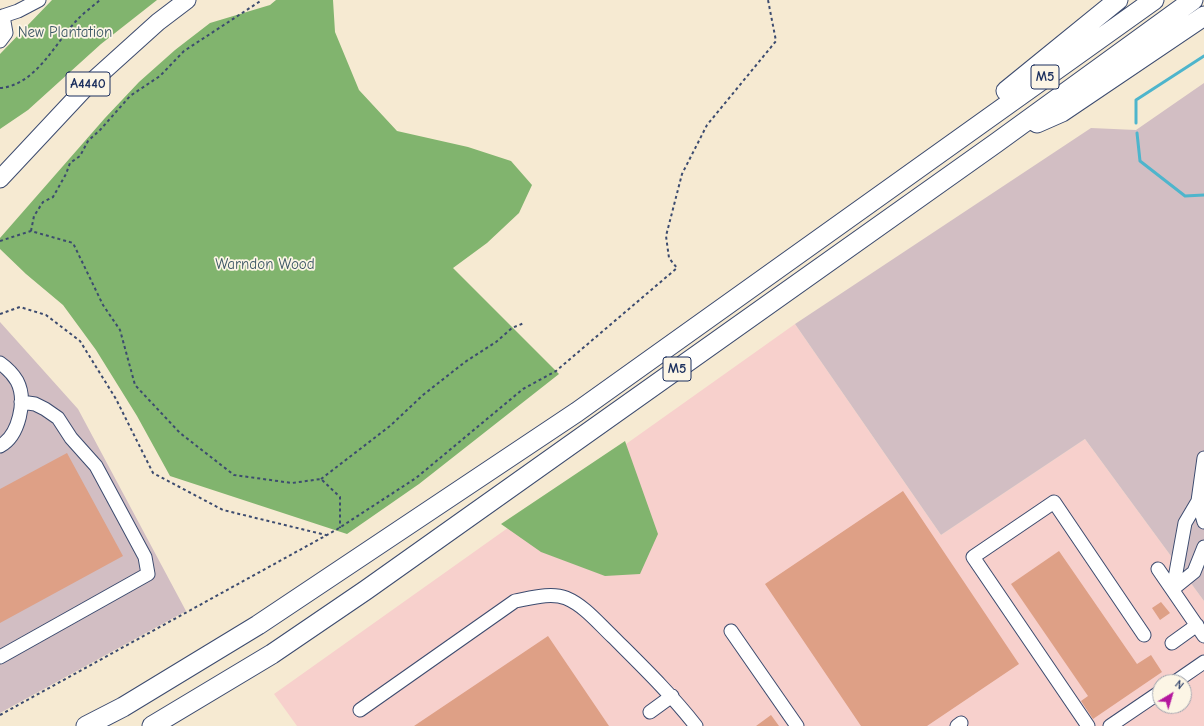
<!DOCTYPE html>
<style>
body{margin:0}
#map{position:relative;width:1204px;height:726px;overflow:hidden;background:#f6ead2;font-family:"Comic Neue",sans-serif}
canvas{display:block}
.north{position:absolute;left:1152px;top:674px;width:40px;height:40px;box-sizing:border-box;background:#fcf5e5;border:1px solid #a2a6af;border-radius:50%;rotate:38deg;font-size:11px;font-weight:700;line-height:16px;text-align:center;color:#1b2f5e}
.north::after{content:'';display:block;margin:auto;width:14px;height:18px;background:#b5179e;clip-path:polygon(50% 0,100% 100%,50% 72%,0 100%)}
</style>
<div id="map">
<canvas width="1204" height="726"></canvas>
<div class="north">N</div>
</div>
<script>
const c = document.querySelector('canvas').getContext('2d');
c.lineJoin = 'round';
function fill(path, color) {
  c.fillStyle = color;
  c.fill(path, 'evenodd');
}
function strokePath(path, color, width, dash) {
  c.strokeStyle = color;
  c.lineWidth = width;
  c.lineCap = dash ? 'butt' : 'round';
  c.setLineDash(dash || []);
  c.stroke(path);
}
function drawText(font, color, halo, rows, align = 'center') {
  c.font = font + ' "Comic Neue",sans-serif';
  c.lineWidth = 3.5;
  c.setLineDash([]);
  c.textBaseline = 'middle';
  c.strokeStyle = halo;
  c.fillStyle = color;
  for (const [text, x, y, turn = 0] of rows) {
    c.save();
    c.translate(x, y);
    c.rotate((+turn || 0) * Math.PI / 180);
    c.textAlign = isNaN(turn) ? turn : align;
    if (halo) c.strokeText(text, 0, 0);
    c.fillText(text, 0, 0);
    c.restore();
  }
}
const built = new Path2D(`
 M795,324L941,535L1085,439L1204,601V726H297L274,694ZM1160,682H1184V706H1160Z`);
const industrial = new Path2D(`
 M1204,83V601L1085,439L941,535L795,324L1091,128L1136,130Z
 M0,322L78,409L186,611L0,713Z`);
const forest = new Path2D(`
 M52,0H157L101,44L28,110L0,129V54Z
 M276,0H333L335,32L359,90L397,131L468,147L511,161L532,185L519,213L487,243L453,268L559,374L419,484L347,534L170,476L137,416L96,350L63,305L26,274L0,249V238L105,118L139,82L175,50L210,23L270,5Z
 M625,441L658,534L640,574L605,576L541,552L501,524Z`);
const stream = new Path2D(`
 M1136,123V100L1204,56
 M1137,133L1140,161L1185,196L1204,195`);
const building = new Path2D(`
 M67,453L123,556L0,623V489Z
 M903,491L1019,664L927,726H861L765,584Z
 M1059,551L1137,664L1151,655L1162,672L1093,719L1081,701L1088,696L1011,584Z
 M1161,602L1170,613L1160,620L1152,608Z
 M548,636L609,726H414Z
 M771,715L779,726H756Z`);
const path = new Path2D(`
 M0,88C37,85 55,42 79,18C85,12 93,6 100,0
 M31,231L34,216L43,202L53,197L66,174L70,163L80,156L88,141L100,130L130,96L160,76L184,51L262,0
 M0,241L31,231L73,243L103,305L120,330L135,385L180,433L234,475L292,483L321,479L340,497V528
 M0,314L20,307L46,315L80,341L116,399L153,473L223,510L326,535
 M321,479L390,426L423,395L465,362L496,342L512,328L524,323
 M0,715L336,530L416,478L523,389L556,371L677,268L669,258L666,236L682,174L707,125L776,41L768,0`);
const minor = new Path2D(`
 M3,16L18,11L39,0
 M0,41L6,33L3,16
 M0,363C7,368 13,374 17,381C27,400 19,436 0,446
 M1198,501L1204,522
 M1158,569L1204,636
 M1173,589L1185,523L1198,501L1204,458
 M1173,589L1194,572L1204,547
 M731,631L797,726
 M1172,643L1197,625
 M0,657L148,574L145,557L96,466L71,438L58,418L45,409L35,404L21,402
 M1175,682L1204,662
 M360,710L515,601C531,598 551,592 566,598C585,606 599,624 613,637C642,666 671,694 696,726
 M650,712L672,696
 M957,726L961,723
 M1088,726L973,557L1054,502L1144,635
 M1110,726L1160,692`);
const major = new Path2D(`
 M0,179L87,86L158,22L187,0`);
const highway = new Path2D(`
 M1006,91L1118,0
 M1037,123L1062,112L1204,16
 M86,726L123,707L258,625L577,412L1154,0
 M152,726L272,654L366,590L996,143L1193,0`);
const shields = [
 [1045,77,28],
 [88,84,44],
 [677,369,28]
];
const shieldNames = [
 ["M5",1045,77],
 ["A4440",88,84],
 ["M5",677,369]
];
const parkNames = [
 ["New Plantation",65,33],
 ["Warndon Wood",265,265]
];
fill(built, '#f7d0cc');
fill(industrial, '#d2bec3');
fill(forest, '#81b46e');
strokePath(stream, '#4eb5cc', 3);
fill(building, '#dea086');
strokePath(minor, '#3c4b6f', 15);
strokePath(major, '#3c4b6f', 19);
strokePath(highway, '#3c4b6f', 21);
strokePath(path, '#3c4b6f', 2, [3, 3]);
strokePath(minor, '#fff', 13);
strokePath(major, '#fff', 17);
strokePath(highway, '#fff', 19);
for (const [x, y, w] of shields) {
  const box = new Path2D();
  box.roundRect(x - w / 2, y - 12, w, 24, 3);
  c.fillStyle = '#fcf5e5';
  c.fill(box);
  strokePath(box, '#1b2f5e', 1);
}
drawText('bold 14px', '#1b2f5e', null, shieldNames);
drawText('15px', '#3d5866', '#fcf5e5', parkNames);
</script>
